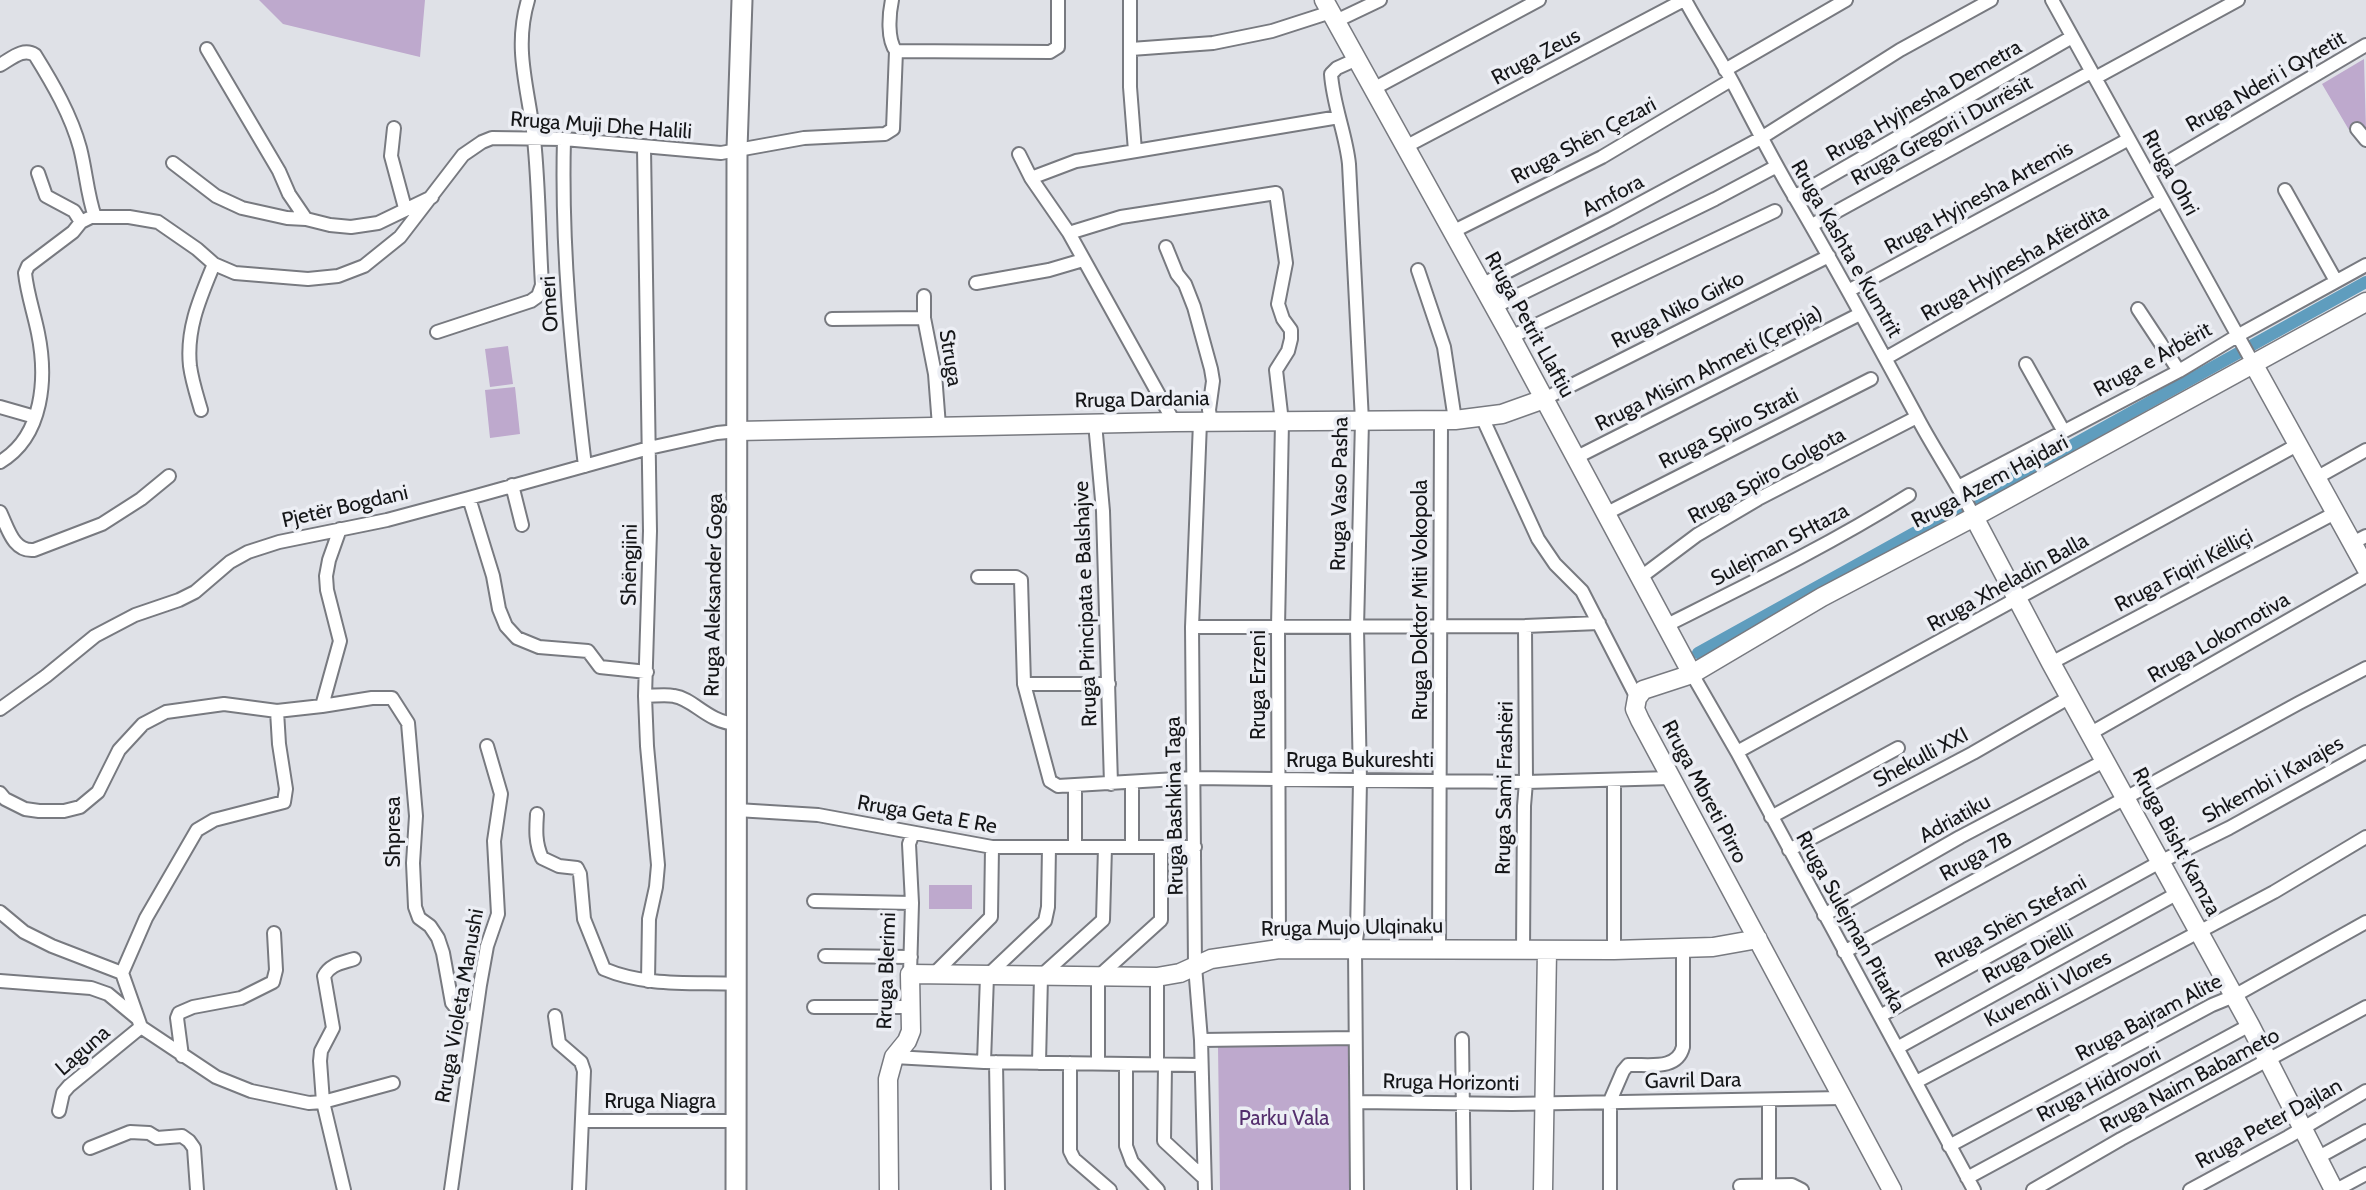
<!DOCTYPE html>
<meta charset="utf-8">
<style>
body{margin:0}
canvas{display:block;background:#dfe1e7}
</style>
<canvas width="2366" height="1190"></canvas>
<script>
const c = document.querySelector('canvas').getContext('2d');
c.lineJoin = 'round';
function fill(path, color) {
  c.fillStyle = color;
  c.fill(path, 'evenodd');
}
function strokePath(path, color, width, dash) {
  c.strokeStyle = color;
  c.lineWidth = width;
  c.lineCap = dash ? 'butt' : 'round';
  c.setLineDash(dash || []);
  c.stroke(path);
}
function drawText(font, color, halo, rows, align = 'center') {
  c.font = font + ' Cabin,sans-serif';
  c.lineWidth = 7;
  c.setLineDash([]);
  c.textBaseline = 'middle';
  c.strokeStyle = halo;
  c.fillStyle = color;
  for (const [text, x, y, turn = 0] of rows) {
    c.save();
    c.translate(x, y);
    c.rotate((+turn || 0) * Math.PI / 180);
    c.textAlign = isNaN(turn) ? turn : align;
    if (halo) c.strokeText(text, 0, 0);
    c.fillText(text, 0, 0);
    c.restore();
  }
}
const green = new Path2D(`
 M259,0H425L420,57L283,24Z
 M2364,59L2366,132L2349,130L2322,84Z
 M508,346L513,384L490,387L485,349Z
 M515,387L520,434L490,438L485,390Z
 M929,885H972V909H929Z
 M1348,1046L1350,1190H1220L1218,1047Z`);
const canal = new Path2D(`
 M1698,653L2366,282`);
const street = new Path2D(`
 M1130,0V87L1135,151
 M1685,0C1700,28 1718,55 1733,83C1753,121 1772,159 1794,196C1836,268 1876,341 1916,415C1934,450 1957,482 1974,517
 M2052,0L2254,365
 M1336,21L1380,0
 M207,49L279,171L289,194L306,219
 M1131,49L1213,43L1272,31L1331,12
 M896,51L1050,52L1058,47V0
 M1357,59L1337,68L1331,74C1333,105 1346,134 1349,164L1362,421L1357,628L1360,781L1357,933L1355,948L1357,1190
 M0,65C11,59 23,47 35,55C53,84 71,115 80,148C86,171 87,194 95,217
 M1725,70L1846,0
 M2095,78L2238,0
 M1373,89L1539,0
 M394,128L391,156L405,208
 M2357,129L2366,140
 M564,139C561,248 572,357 585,466
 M1405,147L1684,0
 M644,148L650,531L645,696L647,746L658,865L656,887L649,919L648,981
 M1019,154L1031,178L1069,233L1174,422
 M173,163L216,196L242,208L287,218L306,219L330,225L351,227L378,223L432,197
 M38,173L46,196L74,211L81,222
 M2149,173L2366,45
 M1031,178L1076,161L1339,117
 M2285,190L2336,281
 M1794,197L2072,37
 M1812,225L2091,72
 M1452,232L1602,157L1731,80
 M1069,233L1121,217L1276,193L1286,263L1278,304L1283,319L1291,330V339L1288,351L1276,370L1282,422L1278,627L1279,949
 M1166,247L1177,274L1185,284L1194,307L1211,369L1213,381L1209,410L1211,422
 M1418,270L1444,347L1455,420
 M976,283L1049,270L1083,260
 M1481,285L1611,219L1761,138L1900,50L1991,0
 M1848,291L2129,139
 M924,296V318L935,374L939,426
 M1494,307L1715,199L1777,166
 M2138,309L2179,371
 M832,319L924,318
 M437,332L531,301L538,296L542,285C539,237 539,187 534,139C529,90 513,50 528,0
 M1511,337L1775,211
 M1886,358L2162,200
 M2026,364L2063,430
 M1544,399L1829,256
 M0,407L35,417
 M201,410C197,396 192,381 190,366C186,329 200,298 214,264
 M1482,417L1538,539L1555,564L1582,591L1637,698
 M1200,422L1192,627L1195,966L1201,1040L1205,1190
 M1095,423L1103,511L1111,784
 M1575,458L1860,314
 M0,462C44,436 47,377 38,333C34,313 27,293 25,273L28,266L73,232L81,222L91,217H129L158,222L197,249L214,264L235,273L308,279L338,276L364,266L400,237L463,155L482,142L492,138L564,139L721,153L804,138L885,134L893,129L896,51C887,40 889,14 892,0
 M2316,478L2366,450
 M512,485L522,525
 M1958,487L2179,371L2237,336L2366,265
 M469,498L493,576L499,609L506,626L517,638L539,647L588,651L600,667L647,672
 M0,512C8,528 13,552 34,550L102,524L141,499L169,476
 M1605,514L1871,379
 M2352,543L2366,536
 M978,577H1016L1021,580L1024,684L1050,781L1058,786L1193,778L1526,782L1671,778
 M1641,577L1697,535L1758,499L1917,417
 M1667,625C1749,584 1831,544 1909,495
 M1192,627L1525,626L1599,623
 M2051,663L2335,513
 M1692,674L1737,752L1974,1190
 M1024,684H1109
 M645,696C654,696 665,694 674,696C694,699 707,722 736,724
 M322,706L340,641L327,590L326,576L329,560L340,529
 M0,709L46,676L95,636L135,615L179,600L195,592L230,562L248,552L279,542L387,520L469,498L649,448L717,433L738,431
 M2091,733L2366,576
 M1737,752L2297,445
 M1614,781V950
 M1132,782V847
 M0,793L5,799L25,809L39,811H64L80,807L98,792L119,750L143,724L166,712L224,704L277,711L322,706L372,698H392L408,723L416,816L413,863L415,907L419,918L430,926L438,938L443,953L452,1003L462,1015L475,1018
 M737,810L818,815L992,847H1195
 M537,814C536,829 535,843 542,858L559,866L577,868L580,874L584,919L604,969C646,987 693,982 738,984
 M1771,817L1898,748
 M1075,847V786
 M1789,850L1973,753L2070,697
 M814,901L912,903
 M0,912L24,932L52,946L122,973
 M1824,915L1960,837L2106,760
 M1439,948L1441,421
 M1523,951L1524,806L1526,782L1525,626
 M1844,952L2299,703L2366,668
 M825,956L911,957
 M910,974L912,903L909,844L913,833
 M934,974L991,917L992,847
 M0,981L91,988L108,994L137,1018
 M814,1007H911
 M555,1016L559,1043L581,1062L584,1071L579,1190
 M1880,1016L2160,862L2229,828L2366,752
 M141,1027L122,973L146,918L197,830L214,820L284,802L286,789L279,744L277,711
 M141,1027L216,1077L251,1091L309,1103L323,1102L393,1083
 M1462,1039L1464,1190
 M1201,1040L1355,1038
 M1897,1048L2178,893
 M182,1056L177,1018L179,1013L193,1007L241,998L273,982L276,970L274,933
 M894,1057L984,1062L1201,1065
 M984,1062L987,976L1045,921L1048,907L1049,847
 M996,1062L998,1190
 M1039,1063L1041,976L1103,920L1105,847
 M1070,1063V1151L1074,1159L1110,1190
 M1098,1064V977L1161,920V847
 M1126,1064V1146L1132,1162L1158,1190
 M1157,1064V977
 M1165,1065L1164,1141L1204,1178
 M1916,1082L2274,892L2366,837
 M1769,1100V1184
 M1358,1102L1512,1104L1842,1098
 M59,1111L63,1093L69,1086L141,1027
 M582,1121H738
 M1949,1146L2212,1005L2234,996L2366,922
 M90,1148L130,1132L149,1133L157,1138L182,1136L189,1141L194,1148L197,1190
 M2317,1158L2366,1131
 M1967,1178L2250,1025
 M1740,1186L1792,1185L1802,1190
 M344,1190L323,1102L320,1061L321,1051L333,1028L324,976C330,964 342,963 354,959
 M451,1190L480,985L487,946L498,914L494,841L501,794L487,746
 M1610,1190V1101L1623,1071L1628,1065C1648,1064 1677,1071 1683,1047V948
 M2033,1190L2121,1139L2366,1007
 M2190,1190L2288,1137L2366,1091
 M2336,1190L2366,1174`);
const secondary = new Path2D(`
 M1324,0L1511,337L1692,674
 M2254,365L2366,568
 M738,431L1174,422L1455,420L1502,414L1544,399
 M1974,517L2051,663L2250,1025L2334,1190
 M889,1190L888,1079L894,1057L907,1041L911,1031L910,974L1157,977L1180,973L1211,959L1279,949L1614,950L1713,947L1758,939
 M1543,1190L1547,951
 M1892,1190L1640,720L1635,709L1637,698L1643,690L1692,674L1822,597L1974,517L2366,302`);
const primary = new Path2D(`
 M736,1190L737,149L742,0`);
const streetNames = [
 ["Rruga Zeus",1536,57,-28],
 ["Rruga Nderi i Qytetit",2266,82,-30],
 ["Rruga Hyjnesha Demetra",1924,101,-30],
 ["Rruga Muji Dhe Halili",601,126,4],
 ["Rruga Gregori i Durrësit",1942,131,-29],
 ["Rruga Shën Çezari",1584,141,-28],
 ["Rruga Ohri",2170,173,61],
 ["Amfora",1613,196,-28],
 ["Rruga Hyjnesha Artemis",1979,198,-29],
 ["Rruga Kashta e Kumtrit",1846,249,60],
 ["Rruga Hyjnesha Afërdita",2015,263,-30],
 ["Omeri",550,304,-93],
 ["Rruga Niko Girko",1678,310,-27],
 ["Rruga Petrit Llaftiu",1529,325,61],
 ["Struga",950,358,81],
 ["Rruga e Arbërit",2153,360,-29],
 ["Rruga Misim Ahmeti (Çerpja)",1709,369,-27],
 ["Rruga Dardania",1142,400,-1],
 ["Rruga Spiro Strati",1729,429,-27],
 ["Rruga Spiro Golgota",1767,476,-29],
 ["Rruga Azem Hajdari",1990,482,-28],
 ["Rruga Vaso Pasha",1340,494,-89],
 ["Pjetër Bogdani",345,507,-13],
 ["Sulejman SHtaza",1780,545,-28],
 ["Shëngjini",630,565,-89],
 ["Rruga Fiqiri Këlliçi",2184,571,-28],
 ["Rruga Xheladin Balla",2008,583,-29],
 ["Rruga Aleksander Goga",714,595,-89],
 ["Rruga Doktor Miti Vokopola",1421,600,-90],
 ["Rruga Principata e Balshajve",1086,604,-92],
 ["Rruga Lokomotiva",2219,638,-30],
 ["Rruga Erzeni",1259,685,-90],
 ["Shekulli XXI",1921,758,-28],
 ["Rruga Bukureshti",1360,761],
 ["Shkembi i Kavajes",2273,780,-29],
 ["Rruga Sami Frashëri",1505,788,-89],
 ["Rruga Mbreti Pirro",1704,792,62],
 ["Rruga Bashkina Taga",1175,806,-91],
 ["Rruga Geta E Re",927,815,10],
 ["Adriatiku",1955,819,-29],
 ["Shpresa",394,832,-90],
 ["Rruga Bisht Kamza",2176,842,62],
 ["Rruga 7B",1976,857,-29],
 ["Rruga Sulejman Pitarka",1850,922,61],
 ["Rruga Shën Stefani",2011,922,-29],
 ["Rruga Mujo Ulqinaku",1352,928,-1],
 ["Rruga Dielli",2028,954,-29],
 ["Rruga Blerimi",887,971,-88],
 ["Kuvendi i Vlores",2048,989,-28],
 ["Rruga Violeta Manushi",460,1006,-80],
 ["Rruga Bajram Alite",2149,1018,-28],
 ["Laguna",83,1051,-41],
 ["Gavril Dara",1693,1081,-1],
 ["Rruga Naim Babameto",2190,1081,-28],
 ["Rruga Horizonti",1451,1083,1],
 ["Rruga Hidrovori",2099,1085,-28],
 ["Rruga Niagra",660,1102],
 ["Rruga Peter Dajlan",2269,1124,-29]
];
const parkNames = [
 ["Parku Vala",1284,1119]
];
fill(green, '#bea9cd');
strokePath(canal, '#5f9dbe', 12);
strokePath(street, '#787a80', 16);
strokePath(secondary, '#787a80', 21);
strokePath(primary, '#787a80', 23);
strokePath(street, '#fff', 12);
strokePath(secondary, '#fff', 18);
strokePath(primary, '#fff', 19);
drawText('21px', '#151618', '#eceef4', streetNames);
drawText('21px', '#542e6d', '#eceef4', parkNames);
</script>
